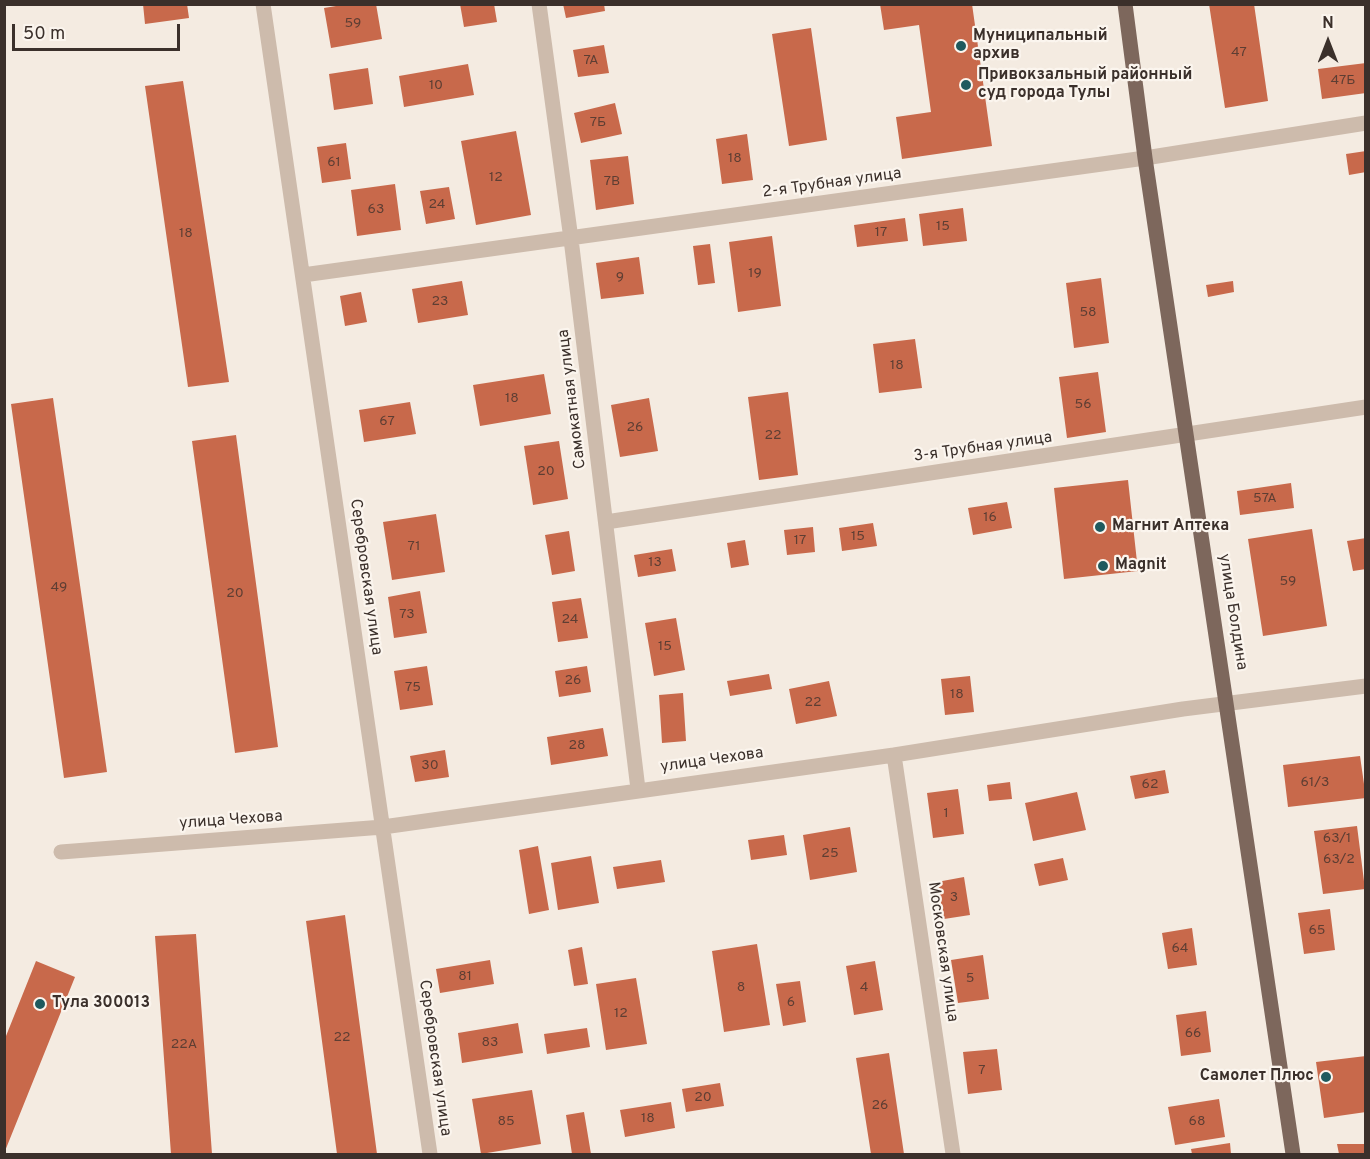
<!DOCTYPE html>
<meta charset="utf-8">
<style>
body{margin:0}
#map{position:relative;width:1370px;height:1159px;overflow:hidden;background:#f4ebe1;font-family:Overpass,sans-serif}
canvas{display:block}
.frame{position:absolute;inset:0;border:6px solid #3b302b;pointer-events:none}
.north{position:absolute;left:1298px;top:12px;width:60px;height:60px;-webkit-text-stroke:4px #fbf5ee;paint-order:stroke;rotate:0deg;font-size:16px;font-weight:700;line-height:24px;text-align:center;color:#3b302b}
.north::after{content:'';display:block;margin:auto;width:21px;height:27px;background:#3b302b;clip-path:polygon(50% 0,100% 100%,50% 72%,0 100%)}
.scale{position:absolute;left:12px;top:24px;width:168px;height:27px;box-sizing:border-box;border:3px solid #3b302b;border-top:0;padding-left:8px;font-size:18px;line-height:21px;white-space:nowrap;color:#3b302b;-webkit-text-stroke:4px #fbf5ee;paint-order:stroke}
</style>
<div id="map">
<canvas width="1370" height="1159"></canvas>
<div class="frame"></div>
<div class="north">N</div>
<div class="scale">50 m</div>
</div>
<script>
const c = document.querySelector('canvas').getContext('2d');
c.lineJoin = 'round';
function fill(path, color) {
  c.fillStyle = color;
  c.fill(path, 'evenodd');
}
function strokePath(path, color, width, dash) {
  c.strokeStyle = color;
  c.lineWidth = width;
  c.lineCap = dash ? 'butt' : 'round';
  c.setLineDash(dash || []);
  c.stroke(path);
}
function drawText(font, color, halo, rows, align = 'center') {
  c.font = font + ' Overpass,sans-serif';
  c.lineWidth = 4.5;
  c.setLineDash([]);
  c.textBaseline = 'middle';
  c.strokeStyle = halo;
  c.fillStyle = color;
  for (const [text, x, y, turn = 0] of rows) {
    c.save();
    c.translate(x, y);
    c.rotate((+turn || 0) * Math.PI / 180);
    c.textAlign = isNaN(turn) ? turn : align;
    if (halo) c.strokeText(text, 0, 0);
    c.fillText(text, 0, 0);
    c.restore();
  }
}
const building = new Path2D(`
 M143,4H187L189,18L145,24Z
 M348,4H376L382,39L331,48L324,8Z
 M460,4H494L497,22L464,27Z
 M563,4H604L605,11L566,18Z
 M880,4H972L992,146L902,159L896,117L931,112L919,25L884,30Z
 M1209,4H1254L1268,101L1225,108Z
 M811,28L827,140L789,146L772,34Z
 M604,45L609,73L578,77L573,50Z
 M1366,63V93L1322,99L1318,69Z
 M468,64L474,95L404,107L399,76Z
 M368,68L373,104L334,110L329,74Z
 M183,81L229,382L188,387L145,86Z
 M615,103L622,134L581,143L574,113Z
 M516,131L531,215L476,225L461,141Z
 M747,134L753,180L722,184L716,139Z
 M346,143L351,179L322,183L317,147Z
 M1366,151V172L1349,175L1346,154Z
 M628,156L634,204L596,210L590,160Z
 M395,184L401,230L357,236L351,190Z
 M449,187L455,219L426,224L420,191Z
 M963,208L967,241L923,246L919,214Z
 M905,218L908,241L857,247L854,225Z
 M772,236L781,306L738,312L729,242Z
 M710,244L715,283L698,285L693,246Z
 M639,257L644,294L601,299L596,263Z
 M1101,278L1109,343L1074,348L1066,283Z
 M462,281L468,315L418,323L412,289Z
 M1233,281L1234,292L1208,297L1206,285Z
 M361,292L367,322L345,326L340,296Z
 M915,339L922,388L879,393L873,344Z
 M1098,372L1106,432L1067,438L1059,377Z
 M544,374L551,414L480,426L473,385Z
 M788,392L798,475L759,480L748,397Z
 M53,398L107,772L64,778L11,404Z
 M649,398L658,451L620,457L611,405Z
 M410,402L416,434L364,442L359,410Z
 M236,435L278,747L235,753L192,441Z
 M559,441L568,499L533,505L524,446Z
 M1128,480L1138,571L1064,579L1054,488Z
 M1291,483L1294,508L1240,515L1237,491Z
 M1007,502L1012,528L973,535L968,508Z
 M436,514L445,572L392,580L383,522Z
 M873,523L877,546L842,551L839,528Z
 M813,527L815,552L787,555L784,530Z
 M1312,529L1327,626L1263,636L1248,539Z
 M569,531L575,571L552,575L545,535Z
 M1366,538V569L1353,571L1347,541Z
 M745,540L749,565L731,568L727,543Z
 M672,549L676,571L638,577L634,555Z
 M420,591L427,633L394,638L388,597Z
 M581,598L588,638L558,642L552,602Z
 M676,618L685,670L654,676L645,623Z
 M427,666L433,705L400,710L394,671Z
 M587,666L591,692L559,697L555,671Z
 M769,674L772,689L730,696L727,681Z
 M970,676L974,712L945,715L941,679Z
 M829,681L837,716L796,724L789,689Z
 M683,693L686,741L662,743L659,695Z
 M603,728L608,756L551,765L547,737Z
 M445,750L449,777L415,782L410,756Z
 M1360,756L1366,798L1288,807L1283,765Z
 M1165,770L1169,793L1135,799L1130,776Z
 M1010,782L1012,799L989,801L987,785Z
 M958,789L964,834L933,838L927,793Z
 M1077,792L1086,830L1033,841L1025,803Z
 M1357,826L1365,889L1323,894L1314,831Z
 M850,827L857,872L810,880L803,835Z
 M784,835L787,855L751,860L748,840Z
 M538,846L549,910L529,914L519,850Z
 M591,856L599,903L558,910L551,863Z
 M1063,858L1068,880L1039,886L1034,864Z
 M661,860L665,882L617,889L613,867Z
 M964,877L970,915L944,919L937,882Z
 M1330,909L1335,950L1304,954L1298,913Z
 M345,915L377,1154H337L306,921Z
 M1192,928L1197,965L1168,969L1162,933Z
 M196,934L212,1154H171L155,936Z
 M757,944L770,1025L724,1032L712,951Z
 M582,947L588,984L574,986L568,950Z
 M983,955L989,999L958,1003L951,960Z
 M490,960L494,984L440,993L436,969Z
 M36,961L75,977L5,1151L4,1041Z
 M875,961L883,1010L854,1015L846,966Z
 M636,978L647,1044L606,1050L596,984Z
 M800,981L806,1022L783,1026L776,984Z
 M1206,1011L1211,1052L1181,1056L1176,1015Z
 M518,1023L523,1053L462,1063L458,1033Z
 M587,1028L590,1047L547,1054L544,1034Z
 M997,1049L1002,1090L968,1094L963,1052Z
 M889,1053L904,1154H871L856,1058Z
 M1366,1056V1112L1324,1118L1316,1062Z
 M720,1083L724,1106L686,1112L682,1089Z
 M532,1090L541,1144L481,1154L472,1099Z
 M1219,1099L1225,1137L1175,1145L1168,1107Z
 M671,1102L675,1128L625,1137L620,1110Z
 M584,1112L591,1154H572L566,1115Z
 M1230,1143L1231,1154H1192L1191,1149Z
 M1337,1144H1366V1154H1339Z`);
const minor = new Path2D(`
 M263,4L430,1154
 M539,4L571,239L638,789
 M303,275L1145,158L1366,123
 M606,522L1366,407
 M894,755L953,1154
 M61,852L383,827L894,755L1183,709L1366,686`);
const major = new Path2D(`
 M1125,4L1145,158L1293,1154`);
const markers = [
 [961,46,6,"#1f5a5e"],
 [966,85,6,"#1f5a5e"],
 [1100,527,6,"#1f5a5e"],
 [1103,566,6,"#1f5a5e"],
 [40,1004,6,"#1f5a5e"],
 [1326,1077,6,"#1f5a5e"]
];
const numberNames = [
 ["59",353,24],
 ["47",1239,53],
 ["7А",591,61],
 ["47Б",1343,81],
 ["10",436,86],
 ["7Б",598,123],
 ["18",735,159],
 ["61",334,163],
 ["12",496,178],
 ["7В",612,182],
 ["24",437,205],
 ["63",376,210],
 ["15",943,227],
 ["17",881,233],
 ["18",186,234],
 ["19",755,274],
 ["9",620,278],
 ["23",440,302],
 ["58",1088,313],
 ["18",897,366],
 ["18",512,399],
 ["56",1083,405],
 ["67",387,422],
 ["26",635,428],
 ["22",773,436],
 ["20",546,472],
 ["57А",1265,499],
 ["16",990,518],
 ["15",858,537],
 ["17",800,541],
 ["71",414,547],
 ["13",655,563],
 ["59",1288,582],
 ["49",59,588],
 ["20",235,594],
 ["73",407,615],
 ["24",570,620],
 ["15",665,647],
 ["26",573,681],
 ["75",413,688],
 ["18",957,695],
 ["22",813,703],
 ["28",577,746],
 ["30",430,766],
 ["61/3",1315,783],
 ["62",1150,785],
 ["1",946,814],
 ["63/1",1337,839],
 ["25",830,854],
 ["63/2",1339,860],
 ["3",954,898],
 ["65",1317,931],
 ["64",1180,949],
 ["81",465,977],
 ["5",970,979],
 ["8",741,988],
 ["4",864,988],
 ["6",791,1003],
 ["12",621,1014],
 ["66",1193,1034],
 ["22",342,1038],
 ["83",490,1043],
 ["22А",184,1045],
 ["7",982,1071],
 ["20",703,1098],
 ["26",880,1106],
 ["18",648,1119],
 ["85",506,1122],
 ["68",1197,1122]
];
const poiNames = [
 ["Муниципальный",973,37],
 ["архив",973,55],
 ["Привокзальный районный",978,76],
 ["суд города Тулы",978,94],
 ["Магнит Аптека",1112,527],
 ["Magnit",1115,566],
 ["Тула 300013",52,1004],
 ["Самолет Плюс",1314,1077,"right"]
];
const streetNames = [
 ["2-я Трубная улица",832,184,-8],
 ["Самокатная улица",573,399,-97],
 ["3-я Трубная улица",983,448,-8],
 ["Серебровская улица",365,577,82],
 ["улица Болдина",1232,612,81],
 ["улица Чехова",712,761,-8],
 ["улица Чехова",231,821,-4],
 ["Московская улица",942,952,82],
 ["Серебровская улица",434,1058,82]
];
fill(building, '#c8694b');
strokePath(minor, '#cdbbac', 15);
strokePath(major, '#7d675c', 15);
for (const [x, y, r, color] of markers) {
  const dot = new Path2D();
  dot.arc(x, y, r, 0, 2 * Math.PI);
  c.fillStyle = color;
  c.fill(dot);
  strokePath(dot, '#fbf5ee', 2);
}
drawText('14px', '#5e3e33', null, numberNames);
drawText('bold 16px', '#3b302b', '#fbf5ee', poiNames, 'left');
drawText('16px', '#3b302b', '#fbf5ee', streetNames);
</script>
